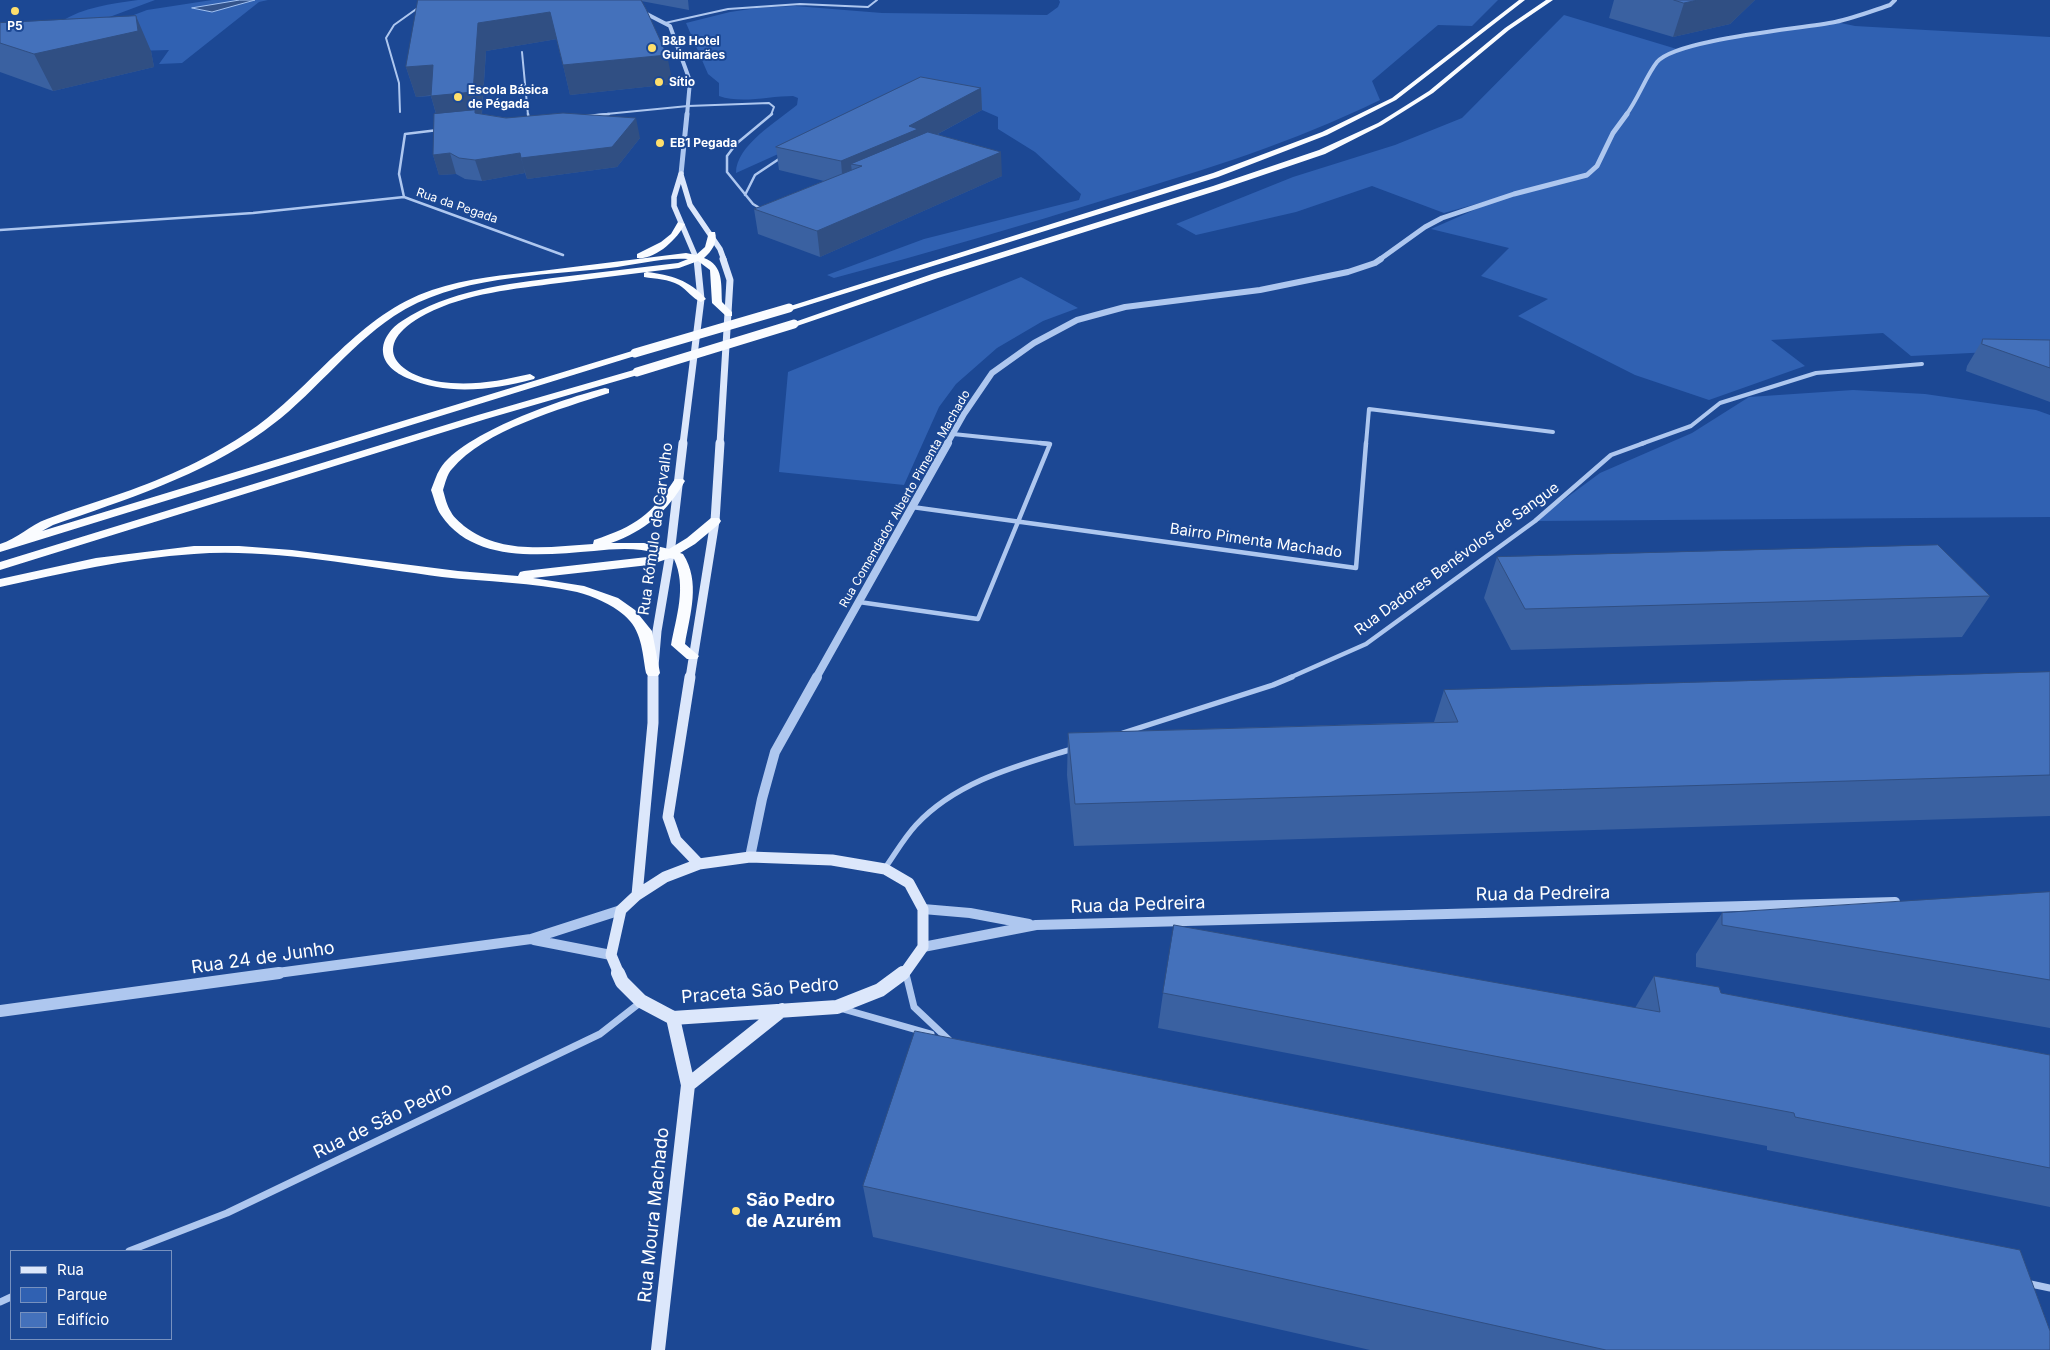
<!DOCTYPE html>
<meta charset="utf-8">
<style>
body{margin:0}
#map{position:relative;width:2050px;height:1350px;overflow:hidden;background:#1c4894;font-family:Inter,sans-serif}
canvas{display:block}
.legend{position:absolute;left:10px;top:1250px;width:162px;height:90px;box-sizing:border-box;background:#1c4894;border:1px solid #7791bf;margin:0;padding:6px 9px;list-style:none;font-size:15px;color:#fff}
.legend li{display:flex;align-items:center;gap:10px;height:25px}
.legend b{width:25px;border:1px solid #7791bf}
</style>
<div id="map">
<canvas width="2050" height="1350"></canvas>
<ul class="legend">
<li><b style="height:6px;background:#dce7fb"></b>Rua</li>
<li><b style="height:14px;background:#3061b2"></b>Parque</li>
<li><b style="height:14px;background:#4471bb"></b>Edifício</li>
</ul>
</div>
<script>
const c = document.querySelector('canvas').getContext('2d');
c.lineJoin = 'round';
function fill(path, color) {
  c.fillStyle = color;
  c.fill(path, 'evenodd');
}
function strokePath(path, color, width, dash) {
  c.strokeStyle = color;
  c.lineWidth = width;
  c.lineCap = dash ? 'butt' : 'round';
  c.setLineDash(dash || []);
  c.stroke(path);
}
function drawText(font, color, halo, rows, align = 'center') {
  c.font = font + ' Inter,sans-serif';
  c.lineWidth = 4;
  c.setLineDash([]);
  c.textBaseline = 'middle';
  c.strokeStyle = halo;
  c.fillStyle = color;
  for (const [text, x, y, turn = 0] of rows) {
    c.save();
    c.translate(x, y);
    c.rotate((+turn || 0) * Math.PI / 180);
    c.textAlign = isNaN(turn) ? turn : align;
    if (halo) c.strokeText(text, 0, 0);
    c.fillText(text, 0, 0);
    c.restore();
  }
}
const green = new Path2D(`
 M138,0H155L64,34L60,22C84,7 110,4 138,0Z
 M212,0H268L259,2L182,63L159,64L169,50L31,54L147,10Z
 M1059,0H1498L1472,26L1438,25L1372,81L1380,100C1294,142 1205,170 1114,197C1021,226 928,253 834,278L827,275L924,239L1079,200L1081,194L1035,152L998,129V117L982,110L936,83L736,173C736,145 778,121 797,105L798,98L793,96C770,96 741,104 719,96V83L708,74L686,23L730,12L757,8L795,6L882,13L1047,15L1058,7L1060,2Z
 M1564,15L1680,50L1719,40L1836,22L1855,26L2050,37V349L1911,356L1883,333L1771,340L1805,366L1709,400L1635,375L1518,316L1548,299L1481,276L1509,248L1431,229L1508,195L1444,213L1372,186L1296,212L1196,235L1176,224L1293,177L1395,145L1462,118Z
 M1021,277L1078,308L1043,321L997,348L956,384L939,407L904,485L779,472L788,372Z
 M1853,390L1925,394L2036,410L2050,415V517L1535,521L1600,473L1692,433L1749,397Z`);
const water = new Path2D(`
 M240,0H255L212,12L192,8Z`);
const minorFar5 = new Path2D(`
 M665,23L728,9L800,4L868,7L877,0
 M522,52L528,115
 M400,112L399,83L386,38L394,25L429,0
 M596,115L688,106L769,103L774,107L771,115`);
const minorFar4 = new Path2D(`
 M528,114L529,120
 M586,116L609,114
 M438,130L405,134L399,174L404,197L563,255
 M745,195L755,175L782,157
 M763,210L753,204L727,172V156L736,144L772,114
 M0,230L253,213L404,197`);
const minorFar3 = new Path2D(`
 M953,434L1050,444
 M1366,444L1369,409L1553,432
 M1641,444L1691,426L1720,403L1816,373L1922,364`);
const minorFar2 = new Path2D(`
 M912,507L1356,568L1366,443
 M859,602L978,619L1050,444L1040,443
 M1289,678L1366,644L1535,521L1611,455L1644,443`);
const minorFar1 = new Path2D(`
 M1123,733L1273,685L1292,677
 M885,868C895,854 904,838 916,825C957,781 1017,766 1072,749`);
const minor = new Path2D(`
 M906,974L914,1007L949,1040
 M843,1009L931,1034
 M129,1251L227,1213L600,1034L641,1002
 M2026,1283L2050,1288
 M0,1302L11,1297`);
const tertiaryFar5 = new Path2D(`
 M639,10L670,26L690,81L687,115
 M1626,115C1638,99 1646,76 1657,62C1676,39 1801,29 1835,22C1854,18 1872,11 1890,5L1895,0`);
const tertiaryFar4 = new Path2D(`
 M681,174L687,114
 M1379,260L1425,227L1442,218L1514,194L1587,175L1597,166L1613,133L1627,114`);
const tertiaryFar3 = new Path2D(`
 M947,444L964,414L992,373L1034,343L1077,320L1125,307L1260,290L1348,272L1375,263L1381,259`);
const tertiaryFar2 = new Path2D(`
 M816,678L948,443`);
const tertiaryFar1 = new Path2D(`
 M750,857L762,799L775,752L817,677
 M923,909L970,913L1029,924
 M534,940L611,955
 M923,947L1036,925L1895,902
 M270,974L531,939L621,910`);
const tertiary = new Path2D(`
 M0,1011L279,973`);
const secondaryFar4 = new Path2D(`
 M681,174L674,197V206L697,260
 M681,175L690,205L720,249L724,260`);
const secondaryFar3 = new Path2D(`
 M683,444L701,299L697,259
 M720,444L730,280L723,259`);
const secondaryFar2 = new Path2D(`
 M653,678L657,631L670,554L683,443
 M690,678L715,521L720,443`);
const secondaryFar1 = new Path2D(`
 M690,677L668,817L676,840L699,864
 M637,895L653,723V677
 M619,974L611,955L621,910L637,895L665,877L699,864L750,857L832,860L885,869L909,883L923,909V947L906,971L901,974`);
const secondary = new Path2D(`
 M618,973L622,982L641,1001L673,1018L837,1007L880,990L903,973
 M688,1085L782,1010
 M658,1350L688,1085L673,1018`);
const trunk = new Path2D(`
 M1519,0H1525L1396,100L1327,135L1218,177L792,310H786L784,308L1213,173L1322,132L1392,98Z
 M1546,0H1553L1509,30L1433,93L1382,125L1325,154L1219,190L938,278L797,326L794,327L789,324L932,274L1213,186L1319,150L1378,123L1429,91L1505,28Z
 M678,222L685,224C677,239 656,260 637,258V254L661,242L671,234Z
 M709,232H715C718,242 712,251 704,258C724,265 721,285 722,302L732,312V316H726L712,303L710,270L698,261L679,268C639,273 599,278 559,283C514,289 467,293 426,314C365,346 398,379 451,383C478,385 504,380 530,374L535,377L534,379C492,390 448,396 407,378C396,373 384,365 383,352C382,339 392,327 402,321C449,290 507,284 561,277C600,272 639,268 678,263L688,259C666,257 633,265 609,268C540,276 454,276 394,316C346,348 311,398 264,431C201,476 125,500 53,525L42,531L632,351L635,350L640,353L638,355L0,552V544C17,539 30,525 47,519C75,508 103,500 131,490C173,475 221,452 257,426C316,383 360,314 432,290C467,278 505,275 541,271C589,265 638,259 686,253L696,255L705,247Z
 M647,272C670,275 690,280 706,299L701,302C693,299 687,290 679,285C668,279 656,279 644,277V273Z
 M637,369L641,370V374L486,419L0,570V562L478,415Z
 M605,388L609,389V393C561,409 484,430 452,469C447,474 445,484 443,490C445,497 447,506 451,512C454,518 460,522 464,526C501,555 549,547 593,544L594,540C636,526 651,515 675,479H683L685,481C667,512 645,531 611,543H644L669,549L687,538L711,518H719L721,521L719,524L695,544L680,553L683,554C701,582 690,614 685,644L699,656L697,659H687L671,645C676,617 687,587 674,559L670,558L649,565L533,578L584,586L618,598L635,610L652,631L660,673L658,676H648L646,673C642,651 642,630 624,615C611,604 593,596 577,592C532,582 487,582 442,577C364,567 271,548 194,554C128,558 64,573 0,587V579L96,558L194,546H239L292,550L458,571L518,576L520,572L524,571L647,557L658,554C638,547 615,549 594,551C543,555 474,564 441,515C436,508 434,498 431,490C434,483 436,475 440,469C462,433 565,398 605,388Z`);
const trunkBridge = new Path2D(`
 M635,353L789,308
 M637,372L794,324`);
const wall = new Path2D(`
 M418,0H688L689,10L641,1L673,84L570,95L557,39L486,51L482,114L640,138L617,167L527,179L525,173L482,181L465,179L456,174L439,175L433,155L436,114L431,96L416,97L406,67Z
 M1614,0H1755L1730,24L1673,37L1609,18Z
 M0,23L151,51L154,67L53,91L0,72Z
 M981,88L982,110L938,134L1002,176L820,257L758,234L754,209L824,181L779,170L776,147Z
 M1983,339L2050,340V402L1966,371L1967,366Z
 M1497,557L1990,596L1962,637L1511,650L1484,598Z
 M2050,672V816L1074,846L1067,775L1068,733L1434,722L1444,690Z
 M2050,892V1028L1696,967V954L1722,913Z
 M1654,976L1721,993L2050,1055V1207L1767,1150V1146L1158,1028L1163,993L1635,1008Z
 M863,1186L2050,1350H1370L873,1237Z`);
const shadedWall = new Path2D(`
 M1698,0H1755L1730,24L1673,37L1684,3Z
 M550,12L557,39L486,51L481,123L440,127L431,96L478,23Z
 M136,16L151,51L154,67L53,91L34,54Z
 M667,55L673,84L570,95L563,65Z
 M433,65L442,94L416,97L406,67Z
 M981,88L982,110L919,144L862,166L851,164L853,181L843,186L841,161Z
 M636,118L640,138L617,167L527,179L521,158Z
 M1001,152L1002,176L820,257L817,231Z
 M450,153L456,174L439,175L433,155Z
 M520,153L525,173L482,181L475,160Z`);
const building = new Path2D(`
 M418,0H641L646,9L667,55L563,65L550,12L478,23L473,92L431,96L433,65L406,67Z
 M1674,0H1698L1684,3Z
 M136,16L138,31L34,54L0,43V23Z
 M921,77L981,88L909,126L918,129L841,161L776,147Z
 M475,110V113L506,118L563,113L636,118L612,147L521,158L520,153L475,160L459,158L450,153L433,155L434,114Z
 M928,132L1001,152L817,231L754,209L862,166L851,164Z
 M1983,339L2050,340V368L1982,344Z
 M1938,545L1990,596L1525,609L1497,557Z
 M2050,672V775L1075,804L1068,733L1458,722L1444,690Z
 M2050,892V980L1722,925V913Z
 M1174,925L1660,1012L1654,976L1719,987L1721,993L2050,1055V1168L1795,1117L1794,1113L1163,993Z
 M915,1031L2020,1250L2050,1331V1350H1606L863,1186Z`);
const markers = [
 [15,11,5,"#ffdf6c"],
 [652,48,5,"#ffdf6c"],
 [659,82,5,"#ffdf6c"],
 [458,97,5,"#ffdf6c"],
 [660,143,5,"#ffdf6c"],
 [736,1211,5,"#ffdf6c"]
];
const farPoinames = [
 ["P5",15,26,"center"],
 ["B&B Hotel",662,41],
 ["Guimarães",662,55],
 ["Sítio",669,82],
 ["Escola Básica",468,90],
 ["de Pégada",468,104],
 ["EB1 Pegada",670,143]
];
const farStreetnames = [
 ["Rua da Pegada",457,206,19],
 ["Rua Comendador Alberto Pimenta Machado",905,499,-60]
];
const streetNames = [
 ["Rua Rómulo de Carvalho",656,529,-82],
 ["Bairro Pimenta Machado",1256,541,8],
 ["Rua Dadores Benévolos de Sangue",1457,559,-36]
];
const nearStreetnames = [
 ["Rua da Pedreira",1543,894,-1],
 ["Rua da Pedreira",1138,905,-2],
 ["Rua 24 de Junho",263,958,-8],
 ["Praceta São Pedro",760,991,-5],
 ["Rua de São Pedro",383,1121,-26],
 ["Rua Moura Machado",654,1215,-84]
];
const nearPoinames = [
 ["São Pedro",746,1201],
 ["de Azurém",746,1222]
];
fill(green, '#3061b2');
fill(water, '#34548c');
strokePath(water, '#a1c1f1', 1);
strokePath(minorFar5, '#aec7ef', 2);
strokePath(minorFar4, '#aec7ef', 2.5);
strokePath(minorFar3, '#aec7ef', 4);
strokePath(minorFar2, '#aec7ef', 4.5);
strokePath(minorFar1, '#aec7ef', 5.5);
strokePath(minor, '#aec7ef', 7);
strokePath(tertiaryFar5, '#aec7ef', 4);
strokePath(tertiaryFar4, '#aec7ef', 5);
strokePath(tertiaryFar3, '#aec7ef', 6);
strokePath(tertiaryFar2, '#aec7ef', 8);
strokePath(tertiaryFar1, '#aec7ef', 10);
strokePath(tertiary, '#aec7ef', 12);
strokePath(secondaryFar4, '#dce7fb', 5.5);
strokePath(secondaryFar3, '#dce7fb', 7);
strokePath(secondaryFar2, '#dce7fb', 9);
strokePath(secondaryFar1, '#dce7fb', 11);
strokePath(secondary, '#dce7fb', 14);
fill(trunk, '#fafcff');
strokePath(trunkBridge, '#fafcff', 9);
fill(wall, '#3a61a1');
fill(shadedWall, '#304f83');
fill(building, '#4471bb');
strokePath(building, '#304f83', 1);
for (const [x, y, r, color] of markers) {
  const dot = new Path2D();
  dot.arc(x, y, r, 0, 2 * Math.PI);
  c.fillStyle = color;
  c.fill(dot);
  strokePath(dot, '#1c4894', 2);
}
drawText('bold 12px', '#fff', '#1c4894', farPoinames, 'left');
drawText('12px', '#fff', '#1c4894', farStreetnames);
drawText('15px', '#fff', '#1c4894', streetNames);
drawText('18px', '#fff', '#1c4894', nearStreetnames);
drawText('bold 18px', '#fff', '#1c4894', nearPoinames, 'left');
</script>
